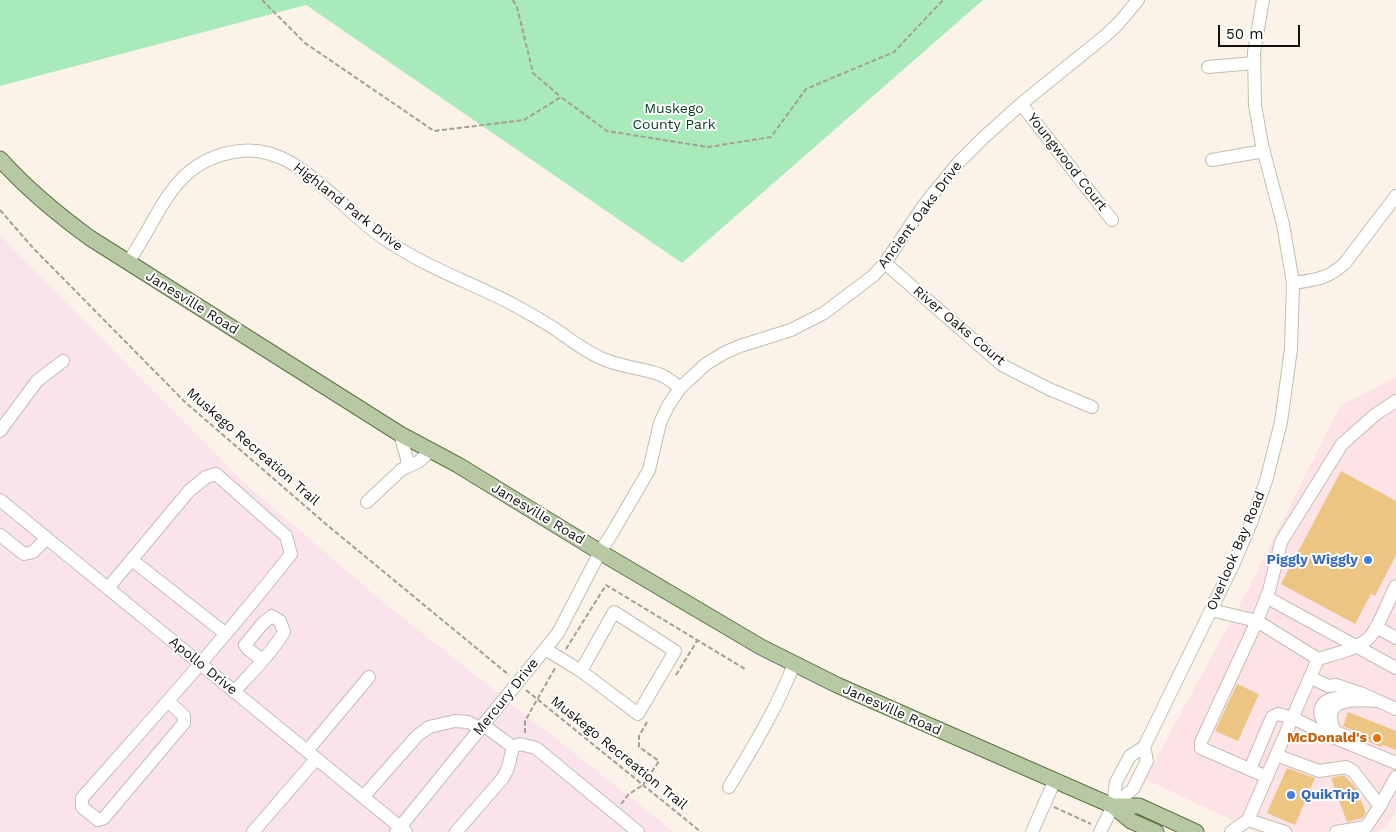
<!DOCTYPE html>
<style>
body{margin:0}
#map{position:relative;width:1396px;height:832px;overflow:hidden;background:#fbf3e8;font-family:"Work Sans",sans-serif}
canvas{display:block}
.scale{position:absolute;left:1218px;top:25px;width:82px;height:22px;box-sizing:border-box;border:2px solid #12100c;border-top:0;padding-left:6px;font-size:15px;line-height:18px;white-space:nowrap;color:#12100c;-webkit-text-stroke:4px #fff;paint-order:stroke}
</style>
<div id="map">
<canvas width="1396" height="832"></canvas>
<div class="scale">50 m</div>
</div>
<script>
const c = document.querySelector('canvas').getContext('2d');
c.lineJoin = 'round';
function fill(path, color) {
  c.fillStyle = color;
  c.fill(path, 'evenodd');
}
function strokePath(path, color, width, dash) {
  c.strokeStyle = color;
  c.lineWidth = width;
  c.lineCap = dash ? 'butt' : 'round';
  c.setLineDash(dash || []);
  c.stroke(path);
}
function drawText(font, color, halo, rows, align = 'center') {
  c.font = font + ' "Work Sans",sans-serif';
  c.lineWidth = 4;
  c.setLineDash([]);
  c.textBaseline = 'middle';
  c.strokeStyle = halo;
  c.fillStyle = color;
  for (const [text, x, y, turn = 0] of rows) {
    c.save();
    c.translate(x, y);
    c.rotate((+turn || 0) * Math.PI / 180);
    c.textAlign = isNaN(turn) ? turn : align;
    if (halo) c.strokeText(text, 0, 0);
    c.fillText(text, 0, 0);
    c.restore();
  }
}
const commercial = new Path2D(`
 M1396,377V811L1387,828L1377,832H1257L1145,779L1245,595L1340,406Z`);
const industrial = new Path2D(`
 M0,235L242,481L383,602L674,832H0Z`);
const green = new Path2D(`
 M0,0H983L682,263L306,5L0,86Z`);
const building = new Path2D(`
 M1341,471L1396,501V555L1375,596L1371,594L1355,624L1281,584Z
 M1237,684L1259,694L1238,741L1215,731Z
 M1348,712L1396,731V750L1383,745L1381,747L1354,736L1352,730L1343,726Z
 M1287,768L1315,778L1295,825L1267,813Z
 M1344,775L1356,788L1366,813L1362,818L1347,822L1331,778Z`);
const path = new Path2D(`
 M262,0L305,43L434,131L524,120L561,97L607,131L708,147L771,137L806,89L894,52L943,0
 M513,0L517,7L533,73L561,97
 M0,210L34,249L185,402L327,525L509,675
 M566,649L606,585L745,669
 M676,675L697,641
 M526,690L701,832
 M525,733V721L555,668
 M621,804L629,794L643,785L659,761L639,747V736L647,722
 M1054,807L1091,824`);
const minor = new Path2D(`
 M1208,67L1253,63
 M1021,104L1112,220
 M1212,160L1264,151
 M128,262C162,214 172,159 240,151C283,146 314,179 344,205C359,219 376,234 394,245C434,271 475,284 516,306C530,314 545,322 558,331C572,341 586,352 603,359C621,367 642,368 661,375C668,378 674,383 680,388
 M885,263L1002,365L1049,389L1092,407
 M1293,283C1315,280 1328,279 1345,263L1396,196
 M0,431L37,381L63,361
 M400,434L407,459V467L418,462L432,450
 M0,500L406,832
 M367,502L401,470L407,467
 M0,535L24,554L33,552L47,538
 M132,560L226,634
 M108,588L189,491L206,477L216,474L286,536L291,554C225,638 153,718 82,798V807L98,820L104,818L184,723V716L168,701
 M1266,597L1396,668
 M1211,610L1257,621L1318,659
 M1376,627L1396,638
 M545,649L581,671L638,714L675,651L614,612L581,671
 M1310,677L1328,686L1336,685L1363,694L1396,709
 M234,692C249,675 273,652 284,632L280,621L272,616L263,623L245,645L248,649L262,660
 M483,725L513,747L520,744L536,748L638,832
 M1333,730C1310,715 1320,695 1346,698
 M1346,736L1335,732C1319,697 1355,699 1377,701
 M307,751L369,677
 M1276,755L1319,771L1346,767L1353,771L1380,806L1366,827L1336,832
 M1250,769L1272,717L1278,714L1293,718L1321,732L1396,763
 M1267,777L1201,748V742L1257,621L1269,591L1281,542L1342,444L1376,414L1396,401
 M729,787C753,747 777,708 794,664
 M363,797L417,736L429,727L455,721L468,722L480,728
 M1113,806L1133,789L1147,761L1144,747
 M1380,806L1396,777
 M1248,820L1285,832
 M253,832L316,759
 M396,832L558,633L600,552L614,530L649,470L660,423L668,406L680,388L706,364L724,353L740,346L791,330L824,313L873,276L885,263L924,205L958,163L982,139L1021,104L1105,36L1118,24L1138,0
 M456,832L503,778L508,768L513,747
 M1032,832L1055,780
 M1100,832L1113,806L1116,782L1130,756L1144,747L1233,565L1251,523L1266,481L1281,422L1291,349L1293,283L1283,224L1262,145L1255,105L1254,52L1263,0
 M1231,832L1248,820L1318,659C1334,654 1356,650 1369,638C1381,624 1387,602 1396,586`);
const major = new Path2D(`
 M0,159C27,189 57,214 90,238L400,434L458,465L600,552L761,647L837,685L1113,806L1131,821L1156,832
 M1113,806H1139L1196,832`);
const markers = [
 [1368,560,5,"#3f7fe0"],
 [1377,738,5,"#e8710a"],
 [1291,795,5,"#3f7fe0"]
];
const parkNames = [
 ["Muskego",674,109],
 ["County Park",674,125]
];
const streetNames = [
 ["Youngwood Court",1067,162,52],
 ["Highland Park Drive",348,207,38],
 ["Ancient Oaks Drive",920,215,-53],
 ["Janesville Road",192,303,32],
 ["River Oaks Court",959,326,40],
 ["Muskego Recreation Trail",253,447,41],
 ["Janesville Road",538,514,31],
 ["Overlook Bay Road",1236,551,-67],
 ["Apollo Drive",203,666,39],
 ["Mercury Drive",506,697,-51],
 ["Janesville Road",892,710,24],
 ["Muskego Recreation Trail",619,753,39]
];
const shopNames = [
 ["Piggly Wiggly",1358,560],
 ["QuikTrip",1301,795,"left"]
];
const foodNames = [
 ["McDonald's",1367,738]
];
fill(commercial, '#fee3e6');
fill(industrial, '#fbe3ee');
fill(green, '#a9eabb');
fill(building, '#ecc583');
strokePath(minor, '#c4bdb2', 14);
strokePath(major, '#5d7146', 17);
strokePath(path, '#a49e96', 2, [5, 2.5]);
strokePath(minor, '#fff', 12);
strokePath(major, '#b6c9a3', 15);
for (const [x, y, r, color] of markers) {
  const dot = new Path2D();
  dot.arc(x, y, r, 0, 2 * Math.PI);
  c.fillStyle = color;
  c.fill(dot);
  strokePath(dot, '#fff', 2);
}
drawText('14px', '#053a1c', '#fff', parkNames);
drawText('14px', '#12100c', '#fff', streetNames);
drawText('bold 14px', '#366cbe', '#fff', shopNames, 'right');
drawText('bold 14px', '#c56008', '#fff', foodNames, 'right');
</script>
